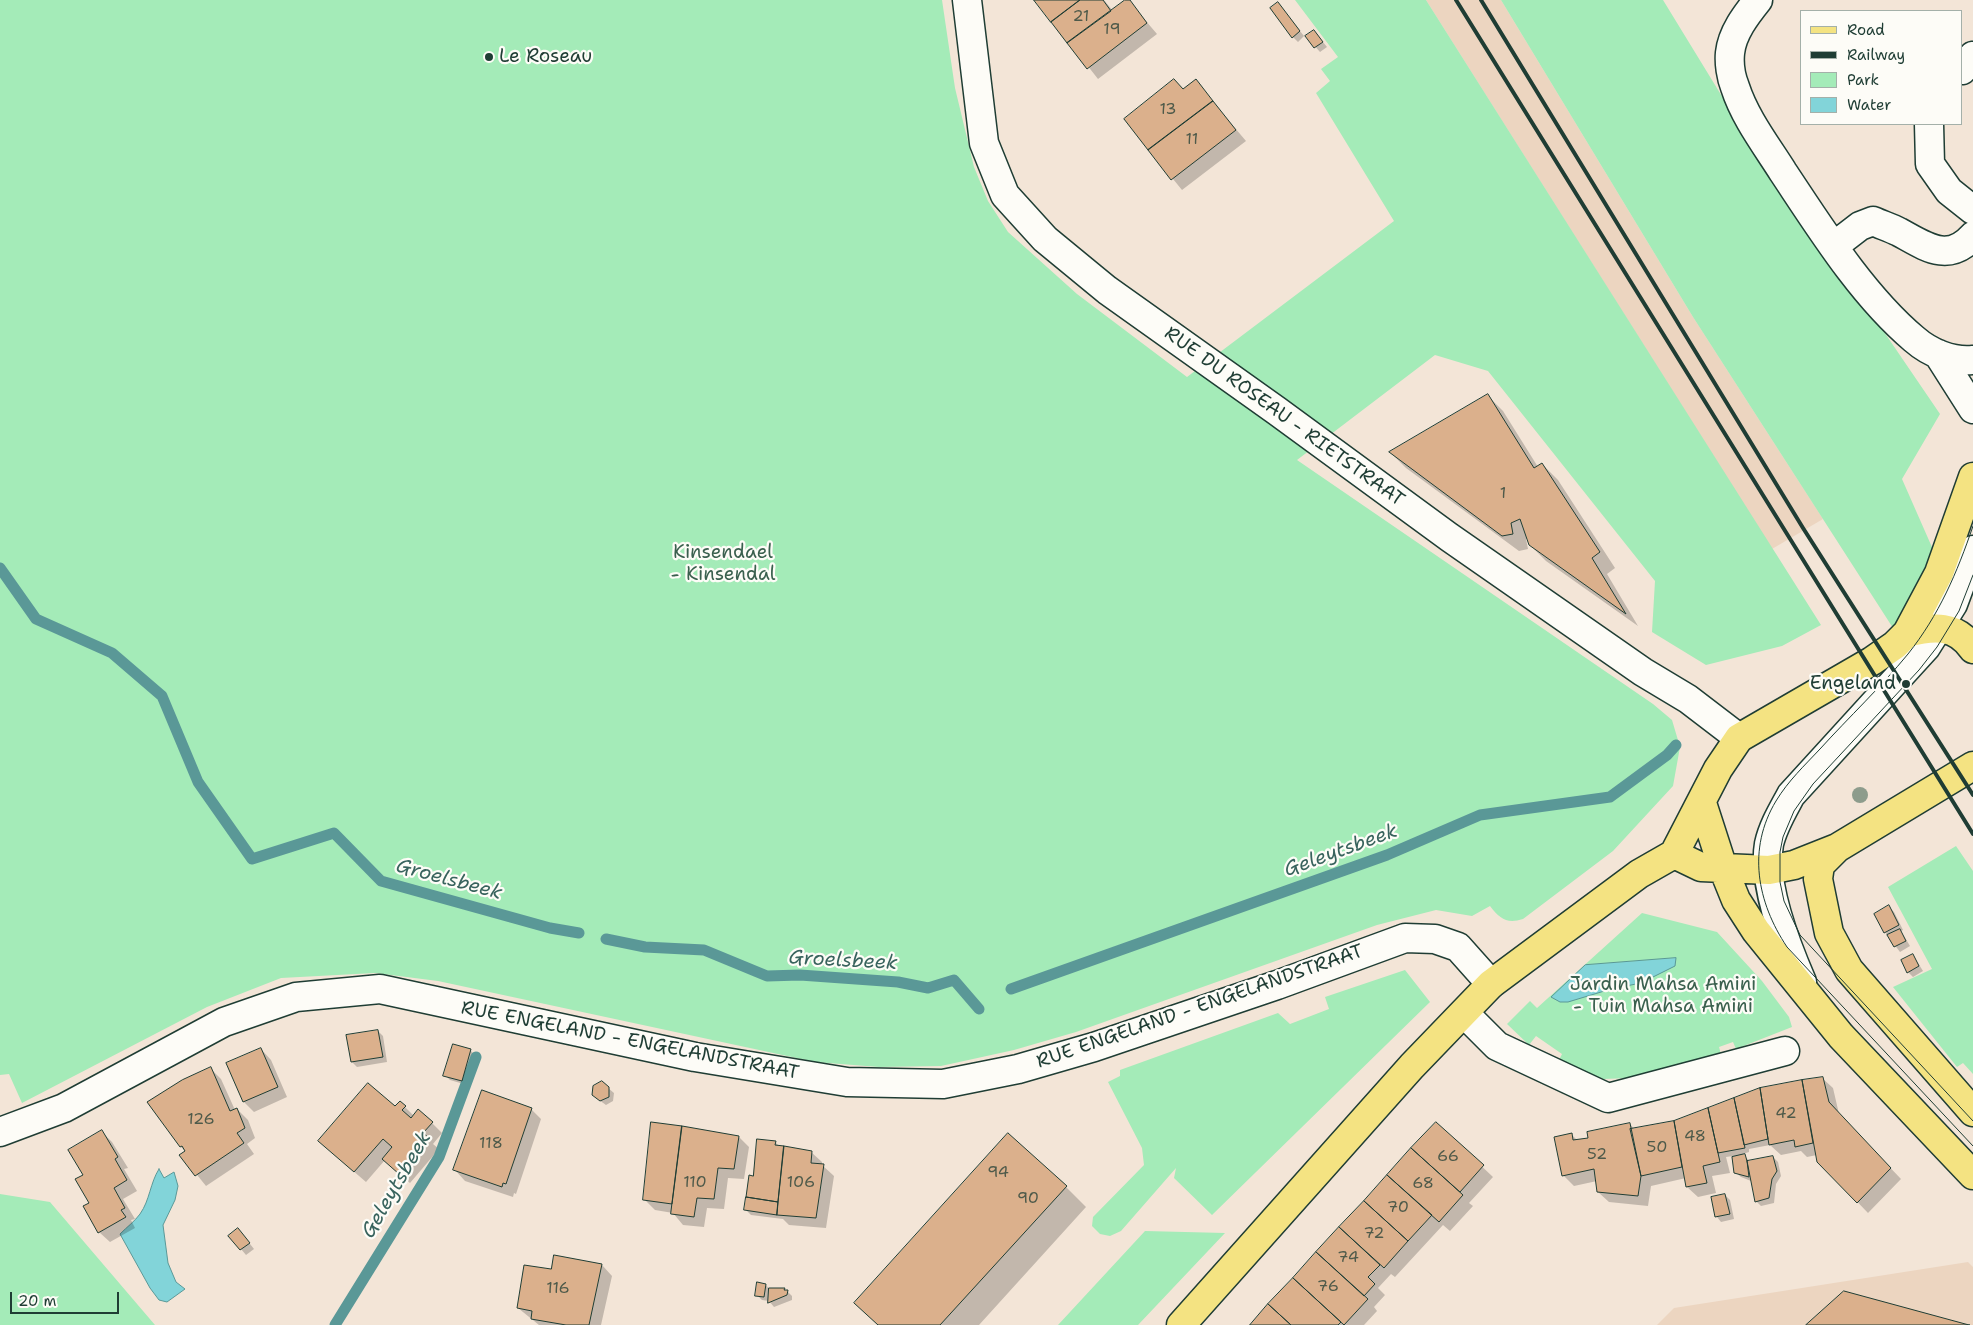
<!DOCTYPE html>
<style>
body{margin:0}
#map{position:relative;width:1973px;height:1325px;overflow:hidden;background:#f3e5d7;font-family:"Shantell Sans",sans-serif}
canvas{display:block}
.legend{position:absolute;left:1800px;top:10px;width:162px;height:115px;box-sizing:border-box;background:#fdfcf7;border:1px solid #a4b0a9;margin:0;padding:6px 9px;list-style:none;font-size:15px;color:#1f3d34}
.legend li{display:flex;align-items:center;gap:10px;height:25px}
.legend b{width:25px;border:1px solid #a4b0a9}
.scale{position:absolute;left:10px;top:1292px;width:109px;height:22px;box-sizing:border-box;border:2px solid #1f3d34;border-top:0;padding-left:6px;font-size:15px;line-height:18px;white-space:nowrap;color:#1f3d34;-webkit-text-stroke:4px #fdfcf7;paint-order:stroke}
</style>
<div id="map">
<canvas width="1973" height="1325"></canvas>
<ul class="legend">
<li><b style="height:6px;background:#f4e382"></b>Road</li>
<li><b style="height:6px;background:#1f3d34"></b>Railway</li>
<li><b style="height:14px;background:#a4ebb8"></b>Park</li>
<li><b style="height:14px;background:#82d4d9"></b>Water</li>
</ul>
<div class="scale">20 m</div>
</div>
<script>
const c = document.querySelector('canvas').getContext('2d');
c.lineJoin = 'round';
function fill(path, color) {
  c.fillStyle = color;
  c.fill(path, 'evenodd');
}
function strokePath(path, color, width, dash) {
  c.strokeStyle = color;
  c.lineWidth = width;
  c.lineCap = dash ? 'butt' : 'round';
  c.setLineDash(dash || []);
  c.stroke(path);
}
function drawText(font, color, halo, rows, align = 'center') {
  c.font = font + ' "Shantell Sans",sans-serif';
  c.lineWidth = 4.5;
  c.setLineDash([]);
  c.textBaseline = 'middle';
  c.strokeStyle = halo;
  c.fillStyle = color;
  for (const [text, x, y, turn = 0] of rows) {
    c.save();
    c.translate(x, y);
    c.rotate((+turn || 0) * Math.PI / 180);
    c.textAlign = isNaN(turn) ? turn : align;
    if (halo) c.strokeText(text, 0, 0);
    c.fillText(text, 0, 0);
    c.restore();
  }
}
const built = new Path2D(`
 M1426,0H1501L1693,317L1823,519L1772,549Z
 M1968,1262L1973,1267V1325H1657L1674,1308Z`);
const green = new Path2D(`
 M0,0H942L955,88L974,167L988,201L1008,232L1077,294L1187,377L1394,221L1316,93L1330,81L1321,69L1338,57L1295,0H1426L1821,625L1782,646L1706,665L1652,632L1655,581L1488,371L1435,355L1297,460L1653,704L1672,720L1680,747L1673,786L1613,851L1523,919C1507,924 1500,919 1490,906L1472,916L1436,910L1377,925L1076,1032L1014,1050L941,1066L879,1067L815,1062L438,981L375,973L281,978L207,1007L22,1103L9,1074L0,1075Z
 M1501,0H1663L1794,214L1863,301L1940,414L1902,479L1935,554L1911,604L1893,628L1693,317Z
 M1956,846L1973,871V1074L1963,1063L1957,1067L1893,987L1932,969L1888,887Z
 M1642,913L1717,932L1762,981L1789,1017L1792,1027L1736,1049L1733,1042L1719,1047L1721,1054L1660,1077L1603,1079L1557,1064L1562,1054L1536,1036L1529,1045L1507,1024L1530,1001L1537,1008Z
 M1405,970L1430,1002L1212,1215L1174,1178L1176,1168L1121,1231L1110,1236L1100,1234L1092,1226L1093,1217L1144,1165L1142,1148L1108,1082L1120,1076V1070L1278,1013L1290,1024L1329,1009L1325,997Z
 M0,1194L50,1202L155,1325H0Z
 M1145,1231L1225,1233L1138,1325H1058Z`);
const water = new Path2D(`
 M1676,958L1675,966L1641,983L1611,989L1568,1002H1560L1551,997L1585,965Z
 M159,1169L164,1178L174,1172L178,1186L175,1200L163,1225L168,1263L176,1282L185,1289L167,1302L159,1300L150,1288L120,1234C127,1227 135,1221 140,1214C150,1200 150,1183 159,1169Z`);
const shadow = new Path2D(`
 M1036,0H1104L1113,11L1128,0L1157,34L1098,79Z
 M1278,4L1304,36L1298,42L1293,37Z
 M1314,31L1327,47L1320,52L1306,36Z
 M1195,81L1246,141L1182,190L1125,120L1183,90Z
 M1487,395L1503,411L1538,467L1542,464L1558,480L1615,568L1607,574L1638,626L1546,561L1530,545L1528,538L1526,539L1528,549L1519,551L1406,468L1391,453Z
 M1889,907L1894,912L1903,930L1901,931L1910,946L1900,952L1885,932L1876,914Z
 M1913,955L1923,971L1913,977L1908,972Z
 M378,1031L383,1036L387,1062L357,1067L352,1062Z
 M261,1049L271,1060L287,1097L254,1112L244,1102Z
 M470,1050L475,1055L467,1085L450,1080L445,1075Z
 M211,1069L221,1079L235,1110L237,1109L248,1120L255,1138L247,1144L254,1154L206,1186L181,1155L186,1152L181,1147Z
 M1822,1078L1833,1088L1839,1114L1901,1179L1868,1213L1818,1161L1817,1155L1807,1157L1801,1151L1781,1155L1770,1145L1749,1149V1152L1743,1154L1750,1162L1773,1157L1778,1162L1781,1176L1776,1184L1774,1203L1761,1206L1756,1201L1751,1181L1741,1177L1735,1172L1733,1156L1726,1157L1730,1173L1712,1176L1716,1193L1698,1197L1687,1187L1686,1178L1651,1186L1648,1206L1609,1202L1598,1192L1597,1181L1574,1186L1563,1175L1572,1135L1577,1140L1589,1139L1630,1124L1635,1130L1674,1122L1761,1089Z
 M608,1088L614,1093L613,1101L606,1105L599,1100Z
 M405,1107L414,1116L432,1123L442,1133L433,1144L439,1149L410,1183L385,1160L366,1182L330,1151Z
 M531,1109L541,1119L516,1194L514,1193L513,1197L465,1181L455,1170Z
 M1436,1123L1493,1177L1469,1203L1473,1206L1450,1231L1443,1225L1395,1277L1391,1274L1378,1288L1385,1295L1374,1307L1377,1311L1364,1325H1251Z
 M653,1124L739,1137L749,1147L744,1179L728,1178L724,1209L707,1208L704,1227L683,1225L673,1213L655,1210L645,1200Z
 M102,1132L112,1142L128,1168L124,1169L137,1191L123,1199L135,1219L131,1220L135,1228L110,1242L99,1232L90,1204L85,1176Z
 M775,1142L780,1147L811,1152L822,1162V1165L834,1176L826,1228L789,1225L783,1219L751,1215L746,1210L754,1177Z
 M1066,1187L1086,1207L979,1325H878L855,1303Z
 M1725,1195L1730,1200L1734,1219L1721,1222L1717,1217L1712,1198Z
 M243,1235L254,1249L246,1255L230,1236Z
 M602,1265L612,1276L601,1325H539L518,1308L552,1271Z
 M766,1285L769,1289L787,1291L792,1296V1300L774,1307L769,1301L762,1300L757,1295Z`);
const stream = new Path2D(`
 M0,568L36,619L112,653L162,696L198,782L252,859L334,833L381,881L550,928L579,933
 M606,939L645,947L704,950L767,976L800,975L898,982L928,988L954,980L979,1009
 M1011,989L1387,855L1480,815L1610,797L1667,755L1676,745
 M335,1325L439,1157L476,1057`);
const building = new Path2D(`
 M1034,0H1080L1051,22Z
 M1080,0H1103L1111,11L1067,43L1051,22Z
 M1125,0H1130L1147,23L1087,69L1067,43Z
 M1278,2L1300,31L1292,38L1270,8Z
 M1314,30L1323,42L1314,48L1305,36Z
 M1174,79L1183,89L1196,79L1213,101L1148,150L1124,119Z
 M1213,101L1236,130L1171,180L1148,150Z
 M1488,394L1534,468L1542,463L1600,552L1592,558L1626,614L1529,545L1520,519L1511,523L1513,534L1502,536L1389,452Z
 M1889,905L1899,925L1884,933L1874,914Z
 M1900,929L1906,941L1894,947L1887,935Z
 M1913,954L1919,966L1907,973L1901,960Z
 M378,1030L383,1057L351,1062L346,1035Z
 M453,1044L471,1049L462,1081L443,1076Z
 M261,1048L278,1087L243,1102L226,1063Z
 M211,1067L230,1111L237,1108L245,1128L237,1133L244,1143L195,1176L179,1155L185,1151L182,1146L180,1147L147,1102L182,1080Z
 M1823,1077L1829,1102L1891,1168L1857,1203L1817,1162L1802,1080Z
 M1802,1080L1813,1143L1795,1147L1794,1140L1769,1145L1760,1088Z
 M602,1081L609,1087V1097L600,1101L592,1095L593,1086Z
 M368,1083L395,1106L400,1101L406,1106L402,1110L411,1118L418,1109L433,1122L423,1133L429,1138L399,1174L382,1159L392,1147L383,1139L354,1172L318,1141Z
 M1760,1088L1768,1139L1744,1145L1734,1098Z
 M482,1090L532,1108L506,1184L503,1183L502,1187L453,1170Z
 M1734,1098L1745,1148L1718,1153L1708,1108Z
 M1708,1108L1720,1162L1703,1166L1707,1183L1686,1187L1674,1121Z
 M1674,1121L1682,1167L1641,1176L1630,1129Z
 M651,1122L682,1126L672,1204L643,1200Z
 M1436,1122L1484,1165L1460,1192L1411,1148Z
 M1630,1123L1641,1176L1638,1196L1597,1192L1594,1169L1562,1176L1554,1137L1572,1133L1573,1140L1588,1138L1587,1132Z
 M682,1126L739,1136L734,1169L718,1168L714,1199L697,1198L694,1217L671,1214Z
 M102,1130L118,1157L115,1159L127,1180L114,1188L125,1208L121,1210L126,1217L98,1233L83,1206L89,1203L75,1179L83,1175L68,1150Z
 M1008,1133L1067,1186L940,1325H878L854,1303Z
 M757,1139L776,1141L775,1145L784,1146L778,1202L746,1197L749,1175L753,1176Z
 M784,1146L812,1151L811,1163L824,1164L816,1218L777,1215Z
 M1411,1148L1463,1195L1439,1222L1387,1175Z
 M1745,1154L1747,1161L1749,1177L1734,1173L1732,1157Z
 M1773,1156L1777,1171L1772,1179L1769,1198L1755,1202L1747,1161Z
 M1387,1175L1432,1215L1408,1241L1364,1201Z
 M1725,1194L1730,1214L1715,1217L1711,1197Z
 M746,1197L778,1202L777,1215L744,1210Z
 M1364,1201L1408,1241L1384,1268L1339,1227Z
 M1339,1227L1380,1265L1368,1277L1375,1284L1364,1296L1316,1252Z
 M238,1228L250,1243L240,1250L228,1236Z
 M1316,1252L1368,1299L1344,1325L1293,1278Z
 M554,1255L602,1264L589,1325H566L531,1319L532,1311L517,1308L524,1265L551,1269Z
 M1293,1278L1341,1322L1338,1325H1291L1268,1304Z
 M757,1282L766,1284L764,1297L755,1296Z
 M769,1288H785L784,1290H788L787,1295L768,1303Z
 M1844,1291L1969,1325H1970H1806Z
 M1268,1304L1291,1325H1250Z`);
const minor = new Path2D(`
 M967,0L984,143L1005,195L1045,239L1107,290L1277,411L1449,537L1643,672L1688,699L1739,738
 M1758,0C1746,15 1732,33 1730,53C1729,63 1731,77 1735,87C1745,118 1766,145 1783,172C1821,229 1862,295 1914,339C1930,353 1952,362 1973,360
 M1962,70L1973,56
 M1929,124L1930,164L1949,191L1973,210
 M1834,246L1860,226L1873,221C1882,225 1891,228 1899,232C1925,246 1948,264 1973,236
 M1938,354L1973,409
 M1802,982C1786,945 1762,884 1769,844C1773,826 1783,810 1791,795L1926,647L1953,604L1973,550
 M1464,1013L1497,1046L1608,1098L1785,1051
 M0,1132L64,1108L224,1022L296,997L380,989L695,1057L847,1082L943,1084L1018,1069L1094,1047L1277,985L1405,938L1435,939L1458,947L1491,984`);
const major = new Path2D(`
 M1907,633C1933,626 1956,624 1973,649
 M1702,803L1723,868L1736,900L1756,931L1841,1036L1973,1175
 M1837,848L1820,865L1818,879L1829,933L1849,970L1973,1112
 M1674,854L1701,867L1769,870L1794,865L1837,848L1973,766
 M1181,1325L1412,1066L1491,984L1639,874L1674,854L1718,769L1739,738L1872,661L1895,645L1907,633L1939,573L1973,477`);
const tram = new Path2D(`
 M1973,526C1957,573 1939,615 1908,654C1881,687 1849,717 1820,749C1805,765 1788,781 1776,801C1747,849 1757,902 1787,947L1973,1146
 M1973,575L1959,611L1937,647L1919,670L1813,784L1794,811L1783,837L1780,852V882L1784,901L1800,935L1973,1121`);
const rail = new Path2D(`
 M1456,0L1973,834
 M1481,0L1803,528L1973,795`);
const trees = [
 [1860,795]
];
const markers = [
 [489,57,5,"#1f3d34"],
 [1906,684,5,"#1f3d34"]
];
const numberNames = [
 ["21",1081,17],
 ["19",1112,30],
 ["13",1168,110],
 ["11",1192,140],
 ["1",1503,494],
 ["42",1786,1114],
 ["126",201,1120],
 ["48",1695,1137],
 ["118",491,1144],
 ["50",1657,1148],
 ["52",1597,1155],
 ["66",1448,1157],
 ["94",998,1173],
 ["110",695,1183],
 ["106",801,1183],
 ["68",1423,1184],
 ["90",1028,1199],
 ["70",1398,1208],
 ["72",1374,1234],
 ["74",1348,1258],
 ["76",1328,1287],
 ["116",558,1289]
];
const poiNames = [
 ["Le Roseau",499,57],
 ["Engeland",1896,684,"right"]
];
const streetNames = [
 ["RUE DU ROSEAU - RIETSTRAAT",1284,417,36],
 ["RUE ENGELAND - ENGELANDSTRAAT",1200,1007,-19],
 ["RUE ENGELAND - ENGELANDSTRAAT",630,1041,11]
];
const parkNames = [
 ["Kinsendael",723,553],
 ["- Kinsendal",723,575],
 ["Jardin Mahsa Amini",1663,985],
 ["- Tuin Mahsa Amini",1663,1007]
];
const waterNames = [
 ["Geleytsbeek",1341,851,-20],
 ["Groelsbeek",449,880,15],
 ["Groelsbeek",843,961,3],
 ["Geleytsbeek",397,1185,-60]
];
fill(built, '#ecd5c0');
fill(green, '#a4ebb8');
fill(water, '#82d4d9');
strokePath(water, '#5a9897', 1);
fill(shadow, '#0003');
strokePath(stream, '#5a9897', 11);
fill(building, '#dbb08c');
strokePath(building, '#1f3d34', 1);
strokePath(minor, '#1f3d34', 31);
strokePath(major, '#1f3d34', 31);
strokePath(minor, '#fdfcf7', 28);
strokePath(major, '#f4e382', 28);
strokePath(tram, '#1f3d34', 1);
strokePath(rail, '#1f3d34', 4);
c.fillStyle = '#8d9c8c';
for (const [x, y] of trees) {
  c.beginPath();
  c.arc(x, y, 8, 0, 2 * Math.PI);
  c.fill();
}
for (const [x, y, r, color] of markers) {
  const dot = new Path2D();
  dot.arc(x, y, r, 0, 2 * Math.PI);
  c.fillStyle = color;
  c.fill(dot);
  strokePath(dot, '#fdfcf7', 2);
}
drawText('16px', '#4e5a4a', null, numberNames);
drawText('19px', '#1f3d34', '#fdfcf7', poiNames, 'left');
drawText('19px', '#1f3d34', '#fdfcf7', streetNames);
drawText('19px', '#3a604e', '#fdfcf7', parkNames);
drawText('italic 20px', '#38635d', '#fdfcf7', waterNames);
</script>
